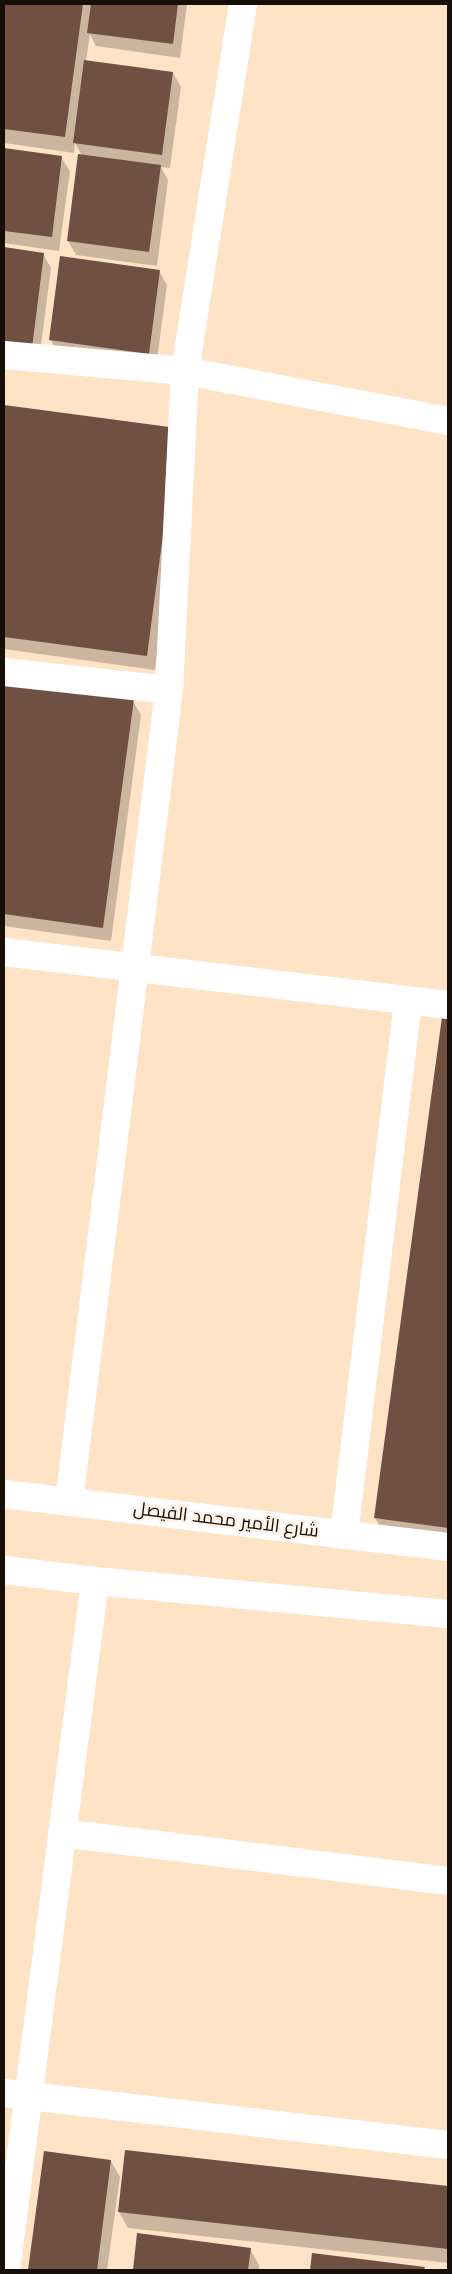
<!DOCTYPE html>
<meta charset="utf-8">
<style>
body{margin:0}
#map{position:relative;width:452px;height:2274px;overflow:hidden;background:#ffe3c7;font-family:Poppins,sans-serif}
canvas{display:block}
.frame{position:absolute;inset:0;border:5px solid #170e05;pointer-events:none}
</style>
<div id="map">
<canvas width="452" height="2274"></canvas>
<div class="frame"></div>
</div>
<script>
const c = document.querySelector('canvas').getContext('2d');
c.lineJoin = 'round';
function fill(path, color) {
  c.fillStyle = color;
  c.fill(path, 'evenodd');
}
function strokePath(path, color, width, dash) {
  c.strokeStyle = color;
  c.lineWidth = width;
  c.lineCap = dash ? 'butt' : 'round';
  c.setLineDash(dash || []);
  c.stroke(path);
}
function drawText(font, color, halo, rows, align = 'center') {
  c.font = font + ' Poppins,Cairo,sans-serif';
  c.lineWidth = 5;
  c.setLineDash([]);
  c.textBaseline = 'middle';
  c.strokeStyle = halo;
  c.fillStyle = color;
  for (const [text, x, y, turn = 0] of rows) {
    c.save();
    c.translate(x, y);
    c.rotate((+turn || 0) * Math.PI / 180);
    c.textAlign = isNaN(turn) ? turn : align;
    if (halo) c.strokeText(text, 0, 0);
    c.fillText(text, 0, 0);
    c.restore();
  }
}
const shadow = new Path2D(`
 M4,4H187L180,58L96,46L90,34L86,61L173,73L181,87L170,168L161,167L168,180L157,266L76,255L68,241L82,156L75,143L74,153L4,143Z
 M4,149L61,157L70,171L59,251L4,243Z
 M4,248L43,254L51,268L39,361L4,357Z
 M159,271L167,285L156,367L58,353L50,339Z
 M4,406L177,429L171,548L155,670L4,649Z
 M4,683L133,701L141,715L111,941L4,926Z
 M443,1018L448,1019V1543L385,1534L375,1518Z
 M126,2151L448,2187V2263L128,2228L119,2212Z
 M45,2152L111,2161L120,2177L107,2270H29Z
 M139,2234L250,2249L259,2265V2270H134Z
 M313,2254L424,2269L425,2270H311Z`);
const building = new Path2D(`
 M4,4H83L65,137L4,129Z
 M91,4H178L173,44L87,33Z
 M84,60L173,72L162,155L73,143Z
 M4,148L62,156L52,237L4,231Z
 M78,154L161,165L149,252L67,241Z
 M4,247L44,253L32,348L4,344Z
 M60,256L160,270L149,354L49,340Z
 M4,405L177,428L147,656L4,637Z
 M4,682L134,699L103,928L4,914Z
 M442,1017L448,1018V1528L374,1518Z
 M125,2150L448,2186V2249L118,2212Z
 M44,2151L111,2160L97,2270H28Z
 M137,2233L251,2248L248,2270H133Z
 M312,2253L425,2267L424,2270H310Z`);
const minor = new Path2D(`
 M4,355L185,371L448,421
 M4,672L169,690
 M4,952L448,1005
 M4,1494L448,1547
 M69,1502L169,690L185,371L243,4
 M344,1535L408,1001
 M4,1570L95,1581L448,1614
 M62,1833L448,1881
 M4,2093L448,2145
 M6,2270L95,1581`);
const streetNames = [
 ["شارع الأمير محمد الفيصل",226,1521,7]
];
fill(shadow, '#0003');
fill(building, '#6f5042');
strokePath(minor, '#fff', 28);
drawText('18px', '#170e05', '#fef3e8', streetNames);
</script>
